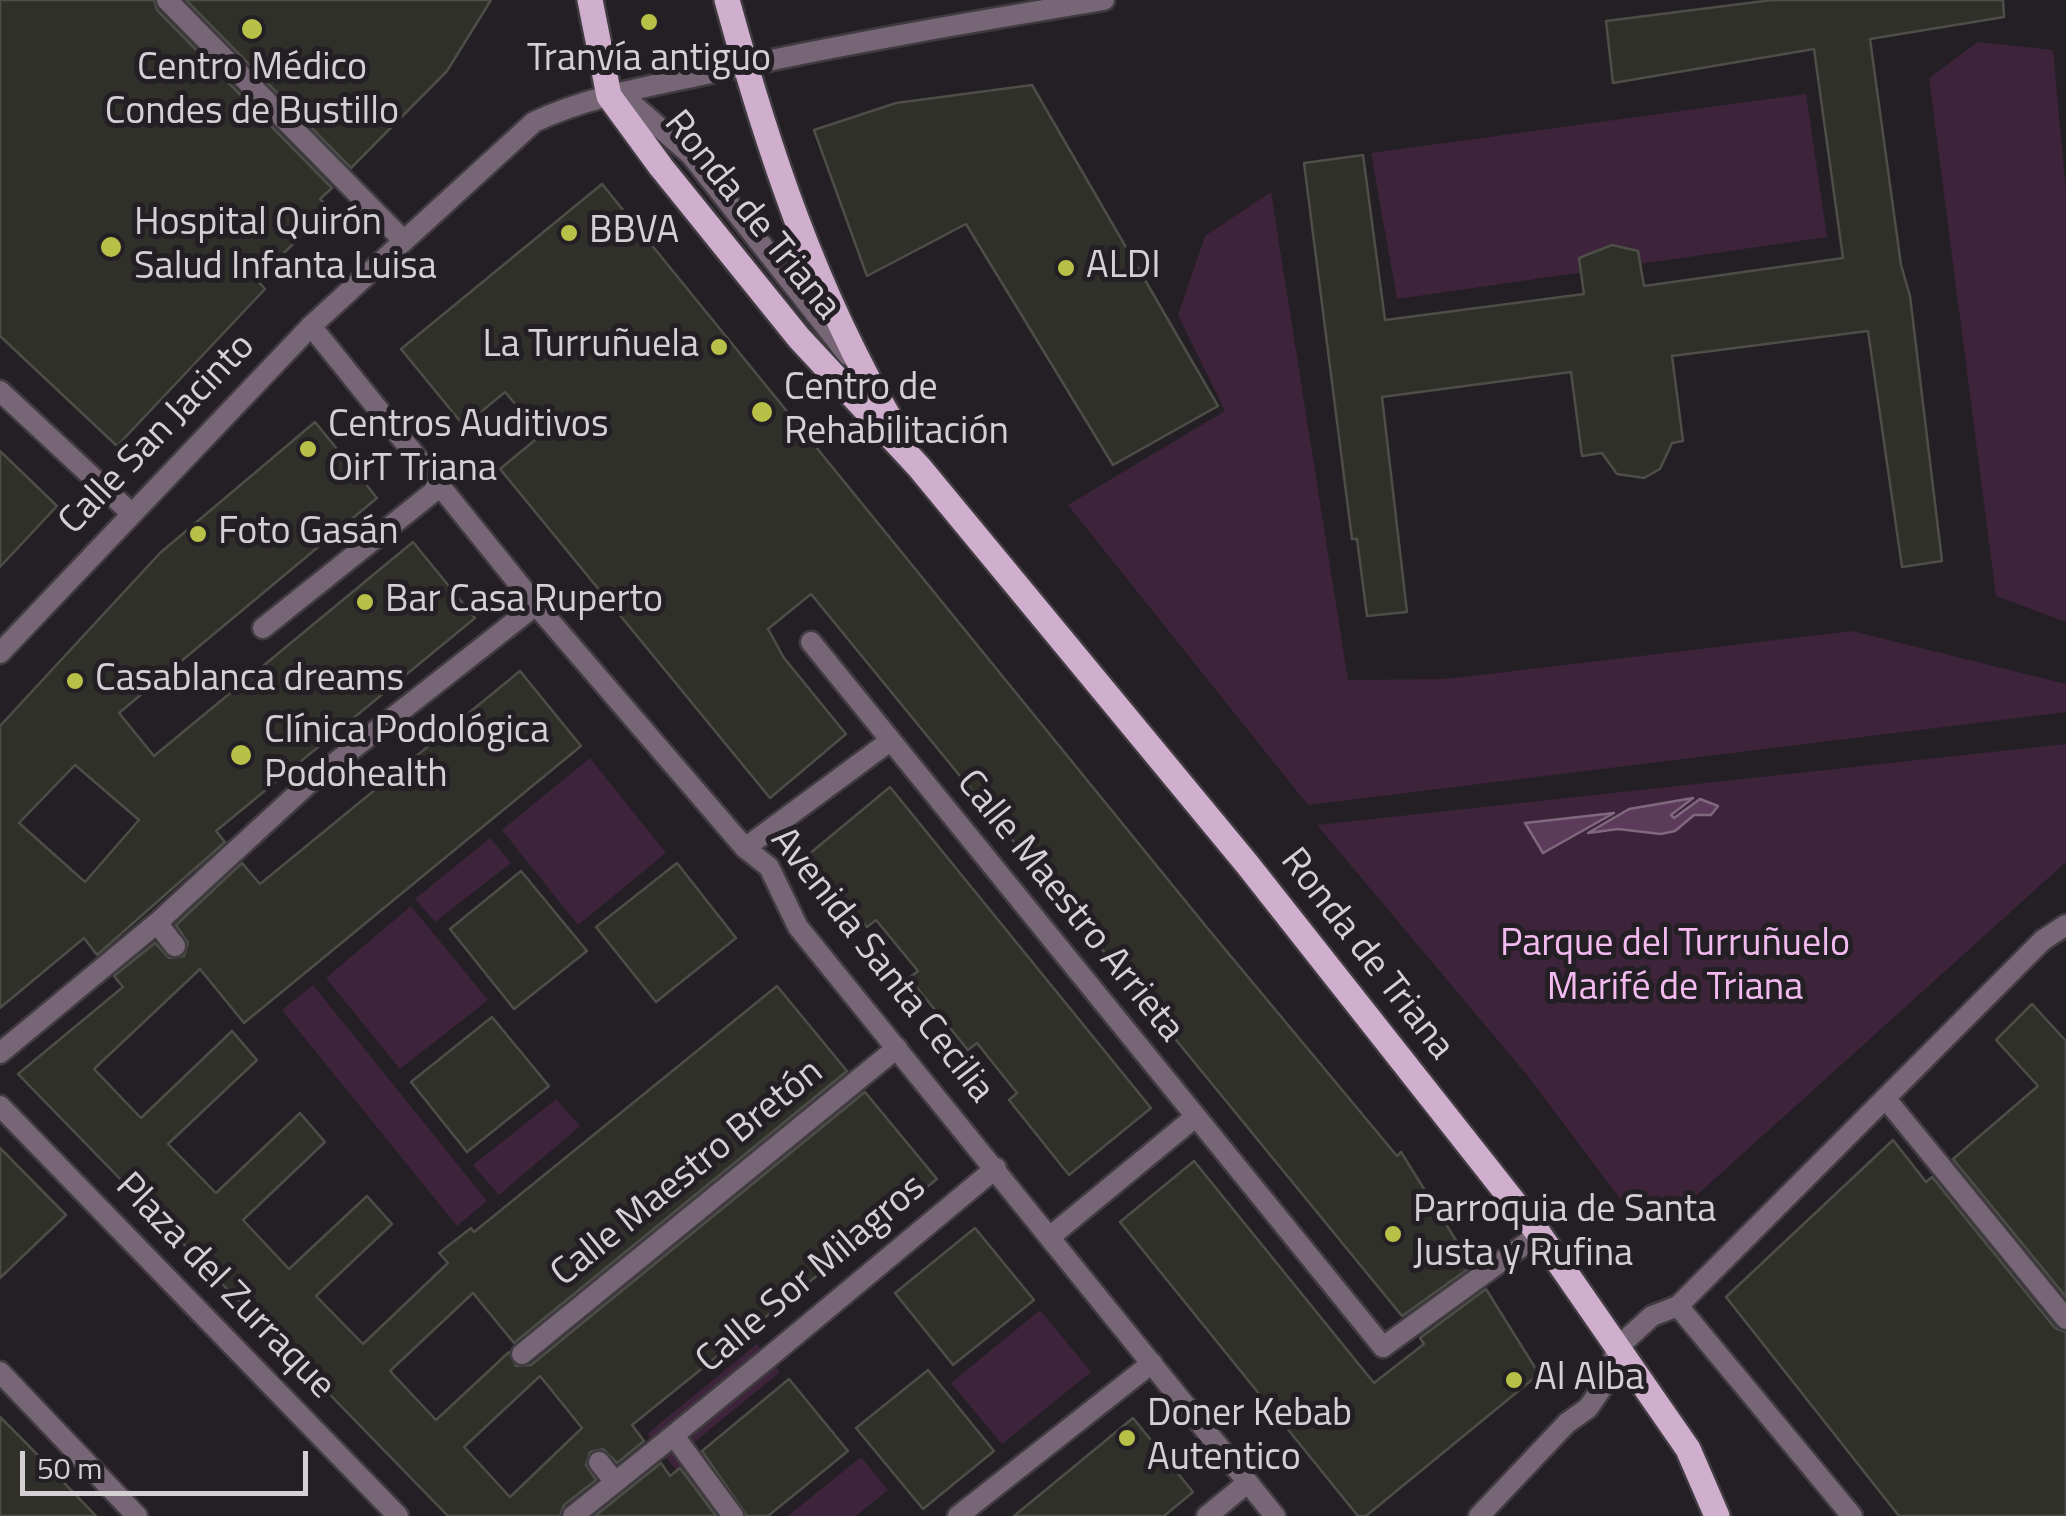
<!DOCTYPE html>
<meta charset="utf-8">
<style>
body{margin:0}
#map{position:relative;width:2066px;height:1516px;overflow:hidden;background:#241f24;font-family:"Titillium Web",sans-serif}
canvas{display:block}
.scale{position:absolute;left:20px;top:1451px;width:288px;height:45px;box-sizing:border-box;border:5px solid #d4d0d3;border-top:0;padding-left:12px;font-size:30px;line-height:35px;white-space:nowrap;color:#d4d0d3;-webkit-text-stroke:8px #241f24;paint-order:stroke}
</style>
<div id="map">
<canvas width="2066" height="1516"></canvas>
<div class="scale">50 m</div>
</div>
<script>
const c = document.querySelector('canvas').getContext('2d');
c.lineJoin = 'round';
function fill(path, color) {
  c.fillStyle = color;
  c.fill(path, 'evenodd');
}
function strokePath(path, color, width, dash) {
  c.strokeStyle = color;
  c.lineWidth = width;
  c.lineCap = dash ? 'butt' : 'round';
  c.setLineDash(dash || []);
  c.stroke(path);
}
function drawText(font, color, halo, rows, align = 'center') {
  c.font = font + ' "Titillium Web",sans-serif';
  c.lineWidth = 10;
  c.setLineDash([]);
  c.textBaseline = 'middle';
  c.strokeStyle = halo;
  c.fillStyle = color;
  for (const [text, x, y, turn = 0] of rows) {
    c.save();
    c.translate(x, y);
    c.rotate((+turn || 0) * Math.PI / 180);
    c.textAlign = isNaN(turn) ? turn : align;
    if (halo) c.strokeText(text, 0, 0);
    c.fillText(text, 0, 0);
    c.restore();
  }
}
const green = new Path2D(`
 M1978,42L2053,50L2066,192V622L1996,596L1929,78Z
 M1806,94L1827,237L1397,299L1371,153Z
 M1271,192L1348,680L1446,679L1852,631L2066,684V712L1308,805L1068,505L1225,411L1178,315L1205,236Z
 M2066,744V862L1677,1213L1630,1212L1527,1075L1317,825Z
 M590,758L666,853L578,925L502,830Z
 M490,838L511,863L435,922L415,899Z
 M411,906L488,1000L400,1069L326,978Z
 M313,985L487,1201L457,1226L282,1010Z
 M844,1072L862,1095L562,1341L543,1318Z
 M556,1099L580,1126L499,1195L473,1165Z
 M1040,1310L1091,1372L1002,1444L951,1383Z
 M757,1344L780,1372L691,1445L750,1516H713L647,1434Z
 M861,1457L888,1490L856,1516H788Z`);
const water = new Path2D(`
 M1693,798L1671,815L1674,818L1700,799L1718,806L1711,815H1694L1675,831L1661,834L1618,829L1588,833L1629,809Z
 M1614,813L1543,853L1525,823Z`);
const building = new Path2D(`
 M0,0H154L157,10L332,188L320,199L329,208L257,280L265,289L117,446L0,336Z
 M186,0H491L447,71L351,168Z
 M1772,0H2003L2004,17L1870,39L1901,265L1910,296L1942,561L1902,567L1868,331L1672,356L1683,441L1672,443L1660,469L1644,478L1617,474L1602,453L1582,456L1571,372L1382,397L1407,612L1367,616L1357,539H1352L1304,163L1363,155L1385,320L1584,294L1579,258L1612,245L1638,251L1644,286L1843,258L1814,49L1613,83L1606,21Z
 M1032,85L1218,406L1113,465L966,224L867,276L814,130L896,103Z
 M602,184L1209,930L1397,1156L1401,1152L1472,1266L1402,1316L811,594L768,629L784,658L846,734L770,798L500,469L541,435L505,392L464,426L401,349Z
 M315,422L377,498L119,713L154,756L413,542L475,618L216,831L225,842L97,955L84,938L0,1008V726L160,553ZM75,765L139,820L85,882L19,823Z
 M0,451L57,506L0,567Z
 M520,671L581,746L244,1023L200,969L94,1069L141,1118L232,1031L257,1060L168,1144L216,1193L300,1113L325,1142L243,1220L289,1269L367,1196L392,1224L316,1296L363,1344L448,1263L439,1253L471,1228L474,1232L777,986L847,1071L514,1343L473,1293L390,1371L436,1420L509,1352L516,1366L531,1365L865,1092L937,1179L632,1425L644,1441L617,1463L603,1449L590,1452L586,1465L596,1480L564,1505L560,1516H448L18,1074L123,987L114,976L155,943L169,958L184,956L188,943L176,925L242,863L260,884ZM540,1376L582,1428L510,1497L464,1447Z
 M890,787L1151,1108L1069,1175L1009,1100L1017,1093L977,1043L968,1050L909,978L918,971L876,920L867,927L808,855Z
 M677,863L736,938L656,1002L596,927Z
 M521,871L587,951L514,1009L450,929Z
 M2032,1004L2066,1041V1297L1953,1159L2038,1086L1996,1040Z
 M492,1017L549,1086L467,1152L411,1082Z
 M1893,1140L1926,1182L1932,1177L2055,1328L2066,1332V1516H1899L1726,1297Z
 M0,1148L66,1215L0,1278Z
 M1194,1161L1374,1383L1424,1344L1420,1338L1486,1289L1539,1374L1366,1516H1358L1120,1222Z
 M975,1228L1034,1300L953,1365L895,1293Z
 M928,1370L994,1451L923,1509L856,1428Z
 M789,1379L848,1451L768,1516H747L702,1451Z
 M0,1417L26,1443L96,1516H0Z
 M1133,1418L1193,1492L1164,1516H1014Z
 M661,1463L670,1476L680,1468L716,1516H595Z`);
const pedestrian = new Path2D(`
 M263,628L442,485
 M157,923L175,946
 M1383,1347L1539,1234
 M522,1354L897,1048
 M674,1436L733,1516
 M658,1448L768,1358
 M599,1462L615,1482
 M1207,1516L1246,1484`);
const minor = new Path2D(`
 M167,0L404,241
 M621,94L691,155L848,355
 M0,391L131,513
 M811,642L1383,1347
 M0,653L311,326L534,122C589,96 652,86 711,73C842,44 972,22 1104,0
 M745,848L890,741
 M0,1053L157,923L308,784L536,605
 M1886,1099L2066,1319
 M0,1106L398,1516
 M1051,1236L1194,1118
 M1678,1306L1852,1516
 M768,1358L996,1168
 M0,1372L137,1516
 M573,1516L658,1448
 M958,1516L1152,1363
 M1479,1516L1567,1423L1588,1408L1604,1385L1618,1347L1652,1316L1678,1306L2043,940L2066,925`);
const tertiary = new Path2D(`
 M311,326L536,605L745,848L769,867L798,927L1275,1516`);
const primary = new Path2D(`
 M590,0L609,96L661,167L799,338L919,467L1247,864L1539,1234L1688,1449L1717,1516
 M727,0C767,146 815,292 893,424`);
const markers = [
 [649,22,10,"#b8c147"],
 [252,29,12,"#b8c147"],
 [569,233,10,"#b8c147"],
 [111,247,12,"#b8c147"],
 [1066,268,10,"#b8c147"],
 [719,347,10,"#b8c147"],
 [762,412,12,"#b8c147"],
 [308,449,10,"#b8c147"],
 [198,534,10,"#b8c147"],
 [365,602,10,"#b8c147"],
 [75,681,10,"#b8c147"],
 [241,755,12,"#b8c147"],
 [1393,1234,10,"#b8c147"],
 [1514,1380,10,"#b8c147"],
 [1127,1438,10,"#b8c147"]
];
const poiNames = [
 ["Tranvía antiguo",649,61,"center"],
 ["Centro Médico",252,70,"center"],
 ["Condes de Bustillo",252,114,"center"],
 ["Hospital Quirón",134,225],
 ["Salud Infanta Luisa",134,269],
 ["BBVA",589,233],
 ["ALDI",1086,268],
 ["La Turruñuela",699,347,"right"],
 ["Centro de",784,390],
 ["Rehabilitación",784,434],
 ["Centros Auditivos",328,427],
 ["OirT Triana",328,471],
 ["Foto Gasán",218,534],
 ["Bar Casa Ruperto",385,602],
 ["Casablanca dreams",95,681],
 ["Clínica Podológica",264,733],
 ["Podohealth",264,777],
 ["Parroquia de Santa",1413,1212],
 ["Justa y Rufina",1413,1256],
 ["Al Alba",1534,1380],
 ["Doner Kebab",1147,1416],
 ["Autentico",1147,1460]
];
const streetNames = [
 ["Ronda de Triana",751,216,51],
 ["Calle San Jacinto",158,435,-46],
 ["Calle Maestro Arrieta",1069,907,51],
 ["Ronda de Triana",1366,955,52],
 ["Avenida Santa Cecilia",881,966,52],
 ["Calle Maestro Bretón",688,1174,-39],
 ["Calle Sor Milagros",812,1275,-40],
 ["Plaza del Zurraque",224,1287,46]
];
const parkNames = [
 ["Parque del Turruñuelo",1675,946],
 ["Marifé de Triana",1675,990]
];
fill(green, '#3d243b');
fill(water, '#5c3b5a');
strokePath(water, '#80687e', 2.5);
fill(building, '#30302a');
strokePath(building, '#4d4e47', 2.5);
strokePath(pedestrian, '#403b40', 25);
strokePath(minor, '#403b40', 25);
strokePath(tertiary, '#403b40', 25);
strokePath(primary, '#403b40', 30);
strokePath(pedestrian, '#776776', 20);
strokePath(minor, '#776776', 20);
strokePath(tertiary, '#776776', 20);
strokePath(primary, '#cfafcd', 25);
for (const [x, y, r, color] of markers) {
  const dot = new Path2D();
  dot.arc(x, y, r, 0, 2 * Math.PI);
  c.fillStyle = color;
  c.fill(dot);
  strokePath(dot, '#241f24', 4);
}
drawText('38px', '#d4d0d3', '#241f24', poiNames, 'left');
drawText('38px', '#d4d0d3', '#241f24', streetNames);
drawText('38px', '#f3baef', '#241f24', parkNames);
</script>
